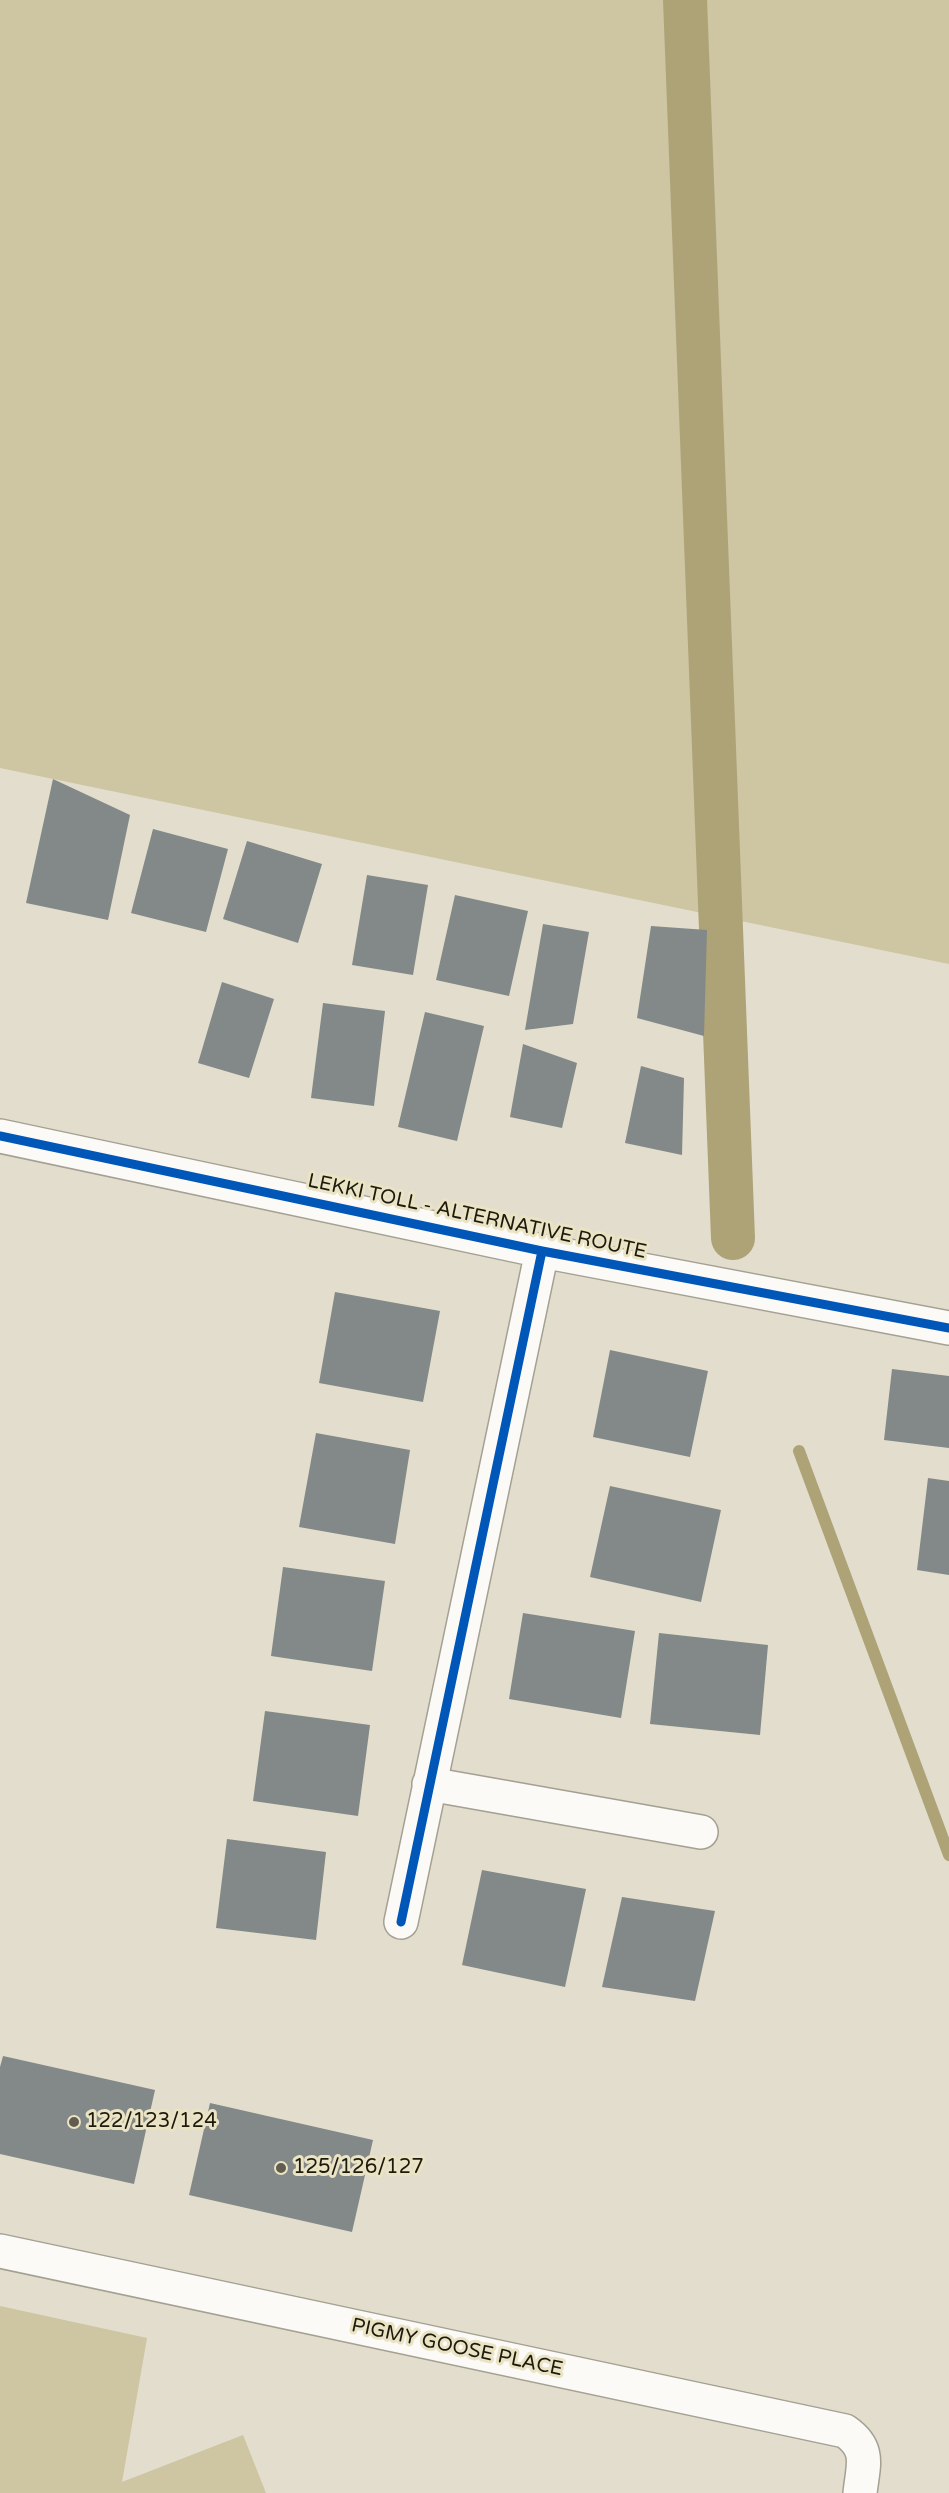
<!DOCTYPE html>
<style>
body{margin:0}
canvas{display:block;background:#e2ddcc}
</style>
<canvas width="949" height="2493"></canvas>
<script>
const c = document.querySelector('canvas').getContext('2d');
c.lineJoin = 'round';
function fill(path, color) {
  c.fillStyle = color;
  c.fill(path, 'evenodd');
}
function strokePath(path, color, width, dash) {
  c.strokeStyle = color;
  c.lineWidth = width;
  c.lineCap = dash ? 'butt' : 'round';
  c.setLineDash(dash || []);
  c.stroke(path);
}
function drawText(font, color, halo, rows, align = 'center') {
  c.font = font + ' "Varela Round",sans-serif';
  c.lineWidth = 6;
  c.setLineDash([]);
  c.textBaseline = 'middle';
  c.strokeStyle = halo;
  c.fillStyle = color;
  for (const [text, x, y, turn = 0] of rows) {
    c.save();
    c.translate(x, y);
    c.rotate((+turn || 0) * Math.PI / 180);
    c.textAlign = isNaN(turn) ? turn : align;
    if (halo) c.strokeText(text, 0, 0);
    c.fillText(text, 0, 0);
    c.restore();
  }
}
const green = new Path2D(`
 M0,0H949V964L0,768Z
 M0,2306L147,2338L122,2482L243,2435L266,2493H0Z`);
const stream = new Path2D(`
 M799,1451L949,1855`);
const canal = new Path2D(`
 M685,0L733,1238`);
const building = new Path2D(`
 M53,779L130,815L108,920L26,903Z
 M153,829L228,849L206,932L131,913Z
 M247,841L322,864L298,943L223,919Z
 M367,875L428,885L413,975L352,965Z
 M455,895L528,911L509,996L436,980Z
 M543,924L589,932L573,1024L525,1030Z
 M651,926L707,930L704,1036L637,1018Z
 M222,982L274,999L249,1078L198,1063Z
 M323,1003L385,1011L374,1106L311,1098Z
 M425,1012L484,1026L457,1141L398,1127Z
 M523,1044L577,1063L562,1128L510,1117Z
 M641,1066L684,1078L682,1155L625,1143Z
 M335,1292L440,1311L423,1402L319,1383Z
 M610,1350L708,1371L690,1457L593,1437Z
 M892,1369L949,1376V1448L884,1440Z
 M316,1433L410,1450L395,1544L299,1527Z
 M928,1478L949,1481V1575L917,1570Z
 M610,1486L721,1510L701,1602L590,1577Z
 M283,1567L385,1581L372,1671L271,1656Z
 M523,1613L635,1631L621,1718L509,1699Z
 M659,1633L768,1645L760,1735L650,1724Z
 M265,1711L370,1725L358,1816L253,1801Z
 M227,1839L326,1852L316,1940L216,1928Z
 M482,1870L586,1889L565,1987L462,1965Z
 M622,1897L715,1911L695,2001L602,1987Z
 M3,2056L155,2090L134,2184L0,2154V2067Z
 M210,2103L373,2140L352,2232L189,2195Z`);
const minor = new Path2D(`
 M0,1136L542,1251L949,1328
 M429,1784L701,1832
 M401,1922L542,1251
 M0,2251L845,2431C871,2449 863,2465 860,2493`);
const cycleway = new Path2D(`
 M0,1136L542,1251L949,1328
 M401,1922L542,1251`);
const markers = [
 [74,2122,6,"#615e50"],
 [281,2168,6,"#615e50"]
];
const streetNames = [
 ["LEKKI TOLL - ALTERNATIVE ROUTE",477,1217,12],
 ["PIGMY GOOSE PLACE",457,2348,12]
];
const poiNames = [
 ["122/123/124",86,2122],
 ["125/126/127",293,2168]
];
fill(green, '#cec5a3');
strokePath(stream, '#aea377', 12);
strokePath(canal, '#aea377', 44);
fill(building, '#838988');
strokePath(minor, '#a4a093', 36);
strokePath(minor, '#fbfaf7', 33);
strokePath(cycleway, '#0057b8', 9);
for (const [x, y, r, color] of markers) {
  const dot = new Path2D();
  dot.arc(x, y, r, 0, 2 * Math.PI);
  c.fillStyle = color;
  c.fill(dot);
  strokePath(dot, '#eae3c4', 2);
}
drawText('20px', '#1c190e', '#eae3c4', streetNames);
drawText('20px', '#1c190e', '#eae3c4', poiNames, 'left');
</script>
